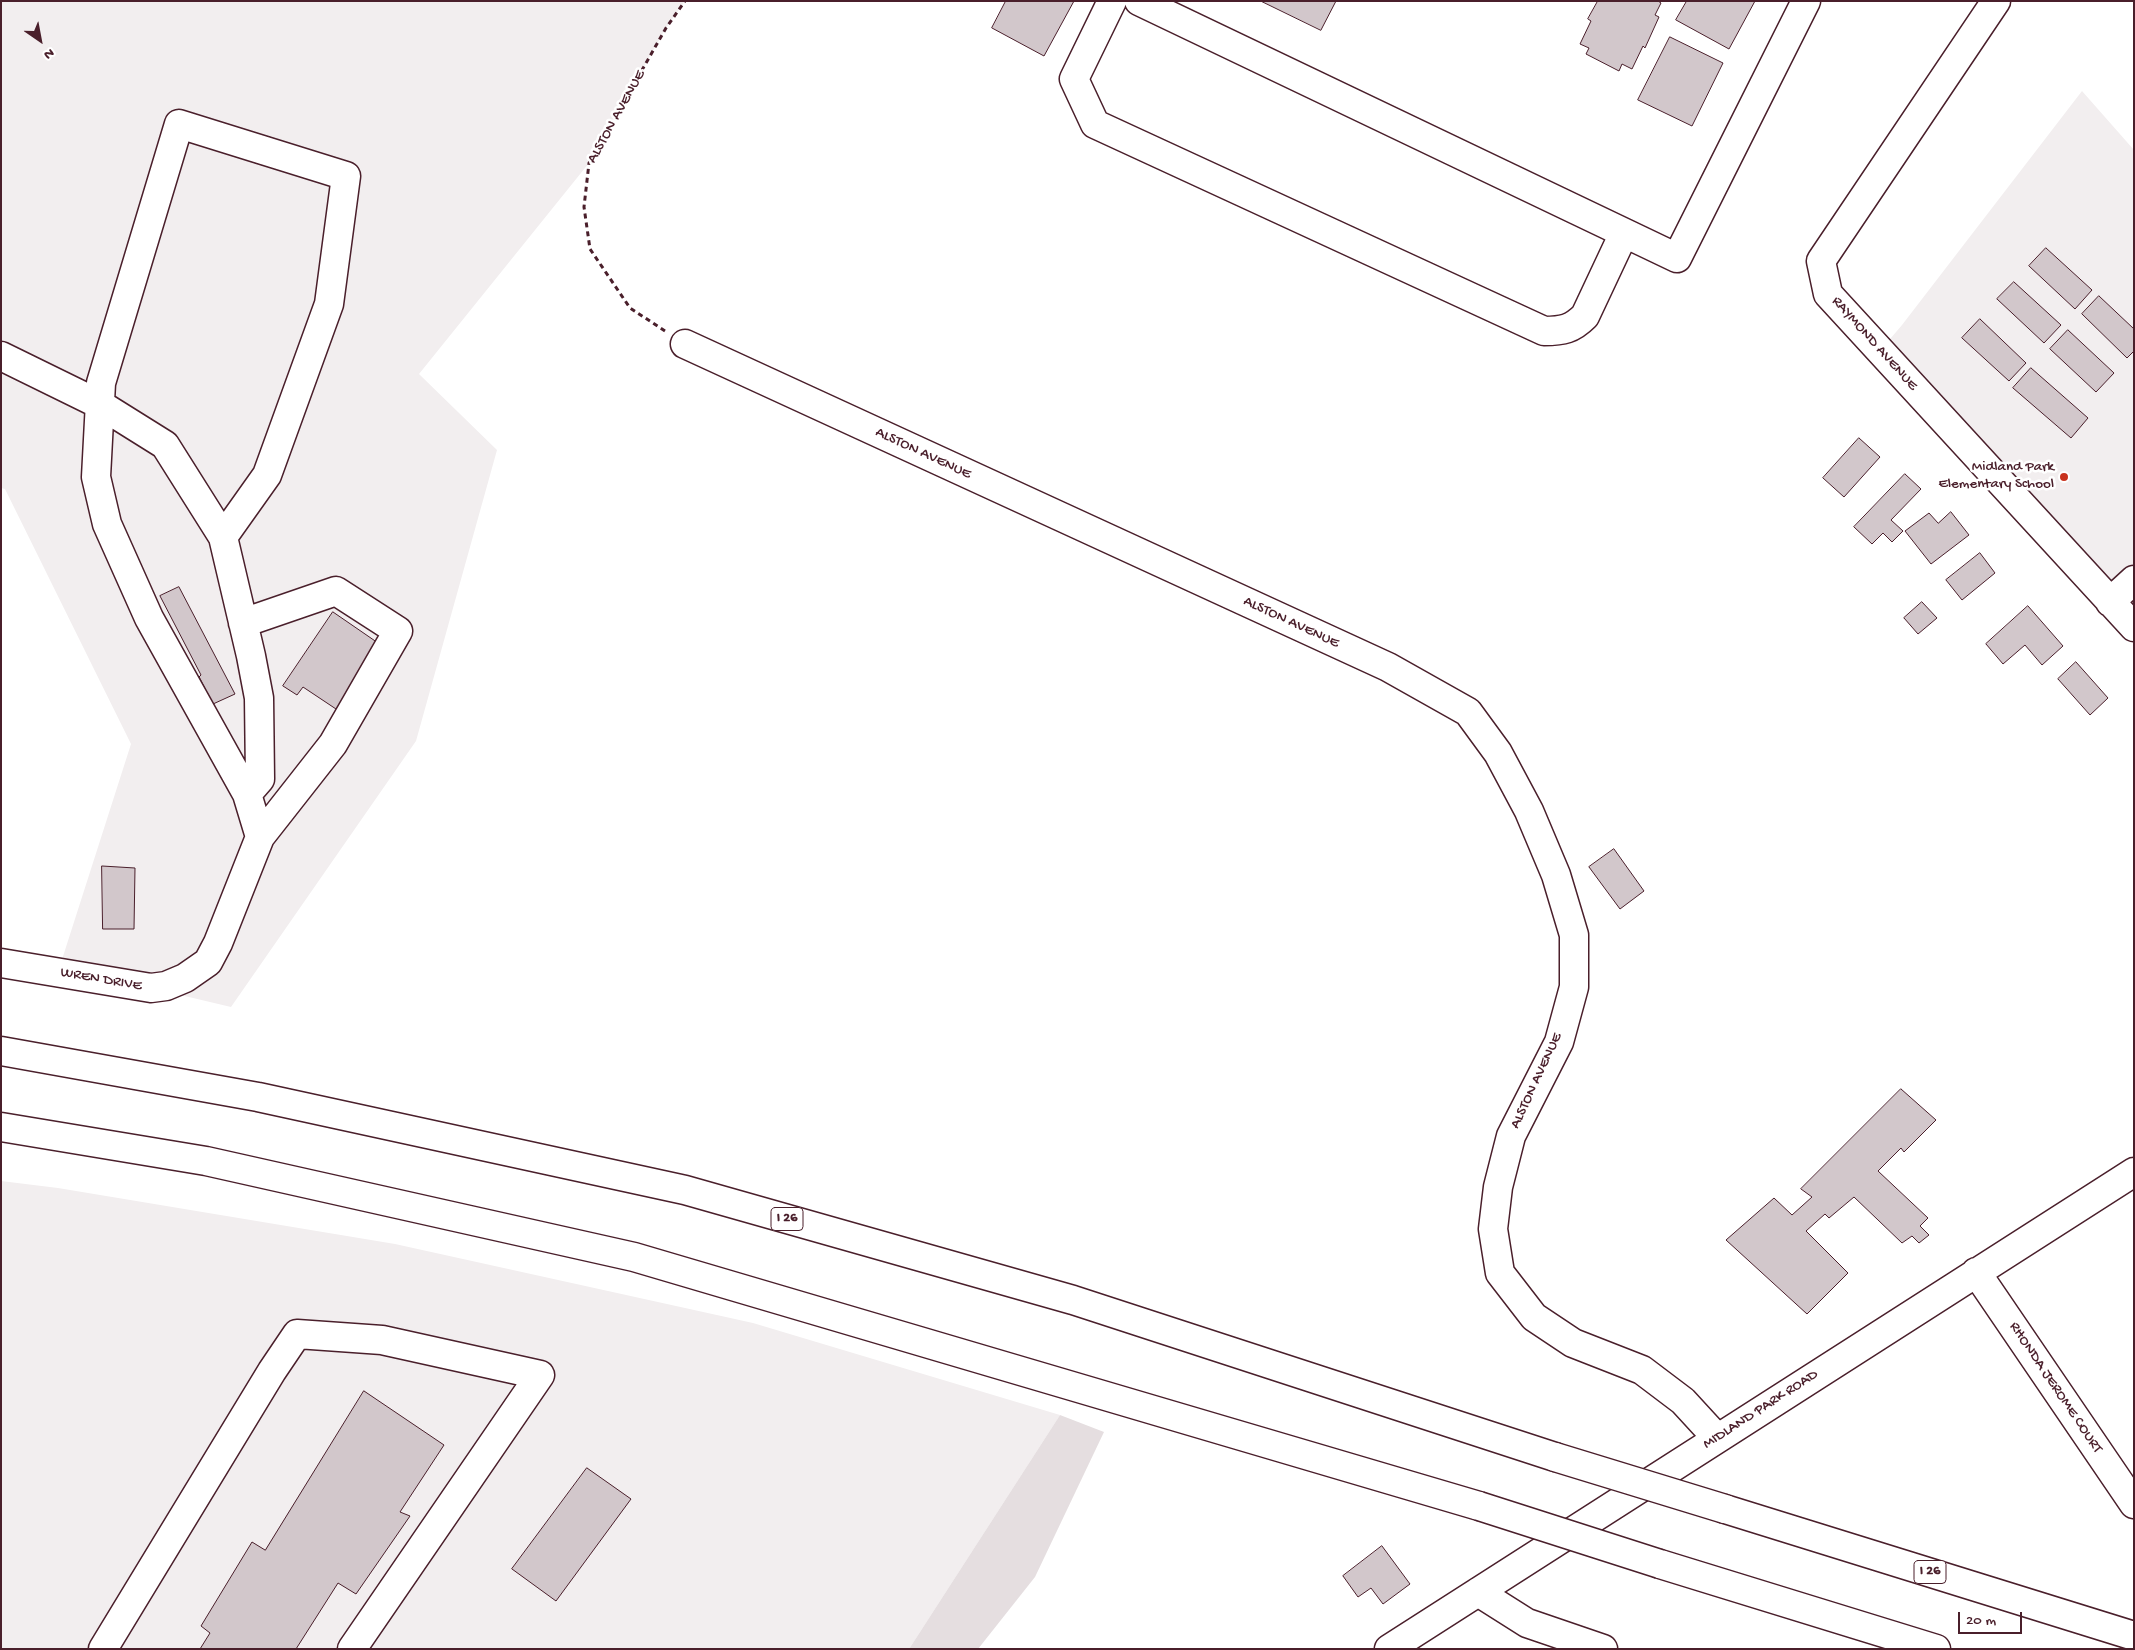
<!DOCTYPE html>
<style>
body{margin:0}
#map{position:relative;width:2135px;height:1650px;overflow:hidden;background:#fff;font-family:"Gochi Hand",sans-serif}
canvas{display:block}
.frame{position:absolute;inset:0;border:2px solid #4a1f2b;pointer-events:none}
.north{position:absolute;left:15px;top:15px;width:50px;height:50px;-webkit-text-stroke:4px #fff;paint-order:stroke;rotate:147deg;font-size:14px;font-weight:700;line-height:20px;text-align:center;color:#4a1f2b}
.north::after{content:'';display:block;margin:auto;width:18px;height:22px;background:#4a1f2b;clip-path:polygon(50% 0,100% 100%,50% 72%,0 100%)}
.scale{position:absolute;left:1958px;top:1612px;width:64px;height:22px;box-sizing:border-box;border:2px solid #4a1f2b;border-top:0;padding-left:6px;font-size:15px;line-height:18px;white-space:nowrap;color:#4a1f2b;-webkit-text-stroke:4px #fff;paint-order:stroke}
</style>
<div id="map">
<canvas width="2135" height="1650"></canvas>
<div class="frame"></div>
<div class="north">N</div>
<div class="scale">20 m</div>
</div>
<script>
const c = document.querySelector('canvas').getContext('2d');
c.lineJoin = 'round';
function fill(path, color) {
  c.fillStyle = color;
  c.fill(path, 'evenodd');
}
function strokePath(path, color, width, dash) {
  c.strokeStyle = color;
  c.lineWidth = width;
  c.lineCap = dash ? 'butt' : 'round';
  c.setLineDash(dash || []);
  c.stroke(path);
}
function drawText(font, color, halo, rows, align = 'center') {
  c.font = font + ' "Gochi Hand",sans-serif';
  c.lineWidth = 5;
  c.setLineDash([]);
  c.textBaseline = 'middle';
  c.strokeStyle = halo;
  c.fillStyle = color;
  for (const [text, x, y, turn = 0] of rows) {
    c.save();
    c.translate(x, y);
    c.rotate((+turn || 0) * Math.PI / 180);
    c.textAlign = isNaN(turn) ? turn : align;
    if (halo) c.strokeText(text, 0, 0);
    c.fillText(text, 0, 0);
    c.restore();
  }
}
const built = new Path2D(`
 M1,1H685L666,28L589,163L419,374L497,450L416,741L231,1007L151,988L58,972L131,744L5,489L1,488Z
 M2082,91L2134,150V627L1879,352L1902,325Z
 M1,1181L58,1188L395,1244L753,1323L1060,1415L909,1649H1Z`);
const green = new Path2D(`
 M1060,1415L1104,1432L1035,1577L978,1649H909Z`);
const building = new Path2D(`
 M1006,1H1074L1044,56L992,28Z
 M1261,1H1336L1321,30Z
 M1598,1H1658L1661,3L1655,15L1659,17L1645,48L1643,46L1632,69L1622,64L1619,71L1586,54L1589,48L1580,44L1591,21L1588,19Z
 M1687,1H1755L1729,49L1676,20Z
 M1670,37L1723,63L1692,126L1638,100Z
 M2046,248L2092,290L2075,309L2029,266Z
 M2014,282L2061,325L2044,343L1997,299Z
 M2099,296L2134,329V351L2127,358L2082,314Z
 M1980,319L2026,363L2009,381L1962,338Z
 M2068,330L2114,373L2096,392L2050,349Z
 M2031,368L2088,418L2071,438L2013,388Z
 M1859,438L1880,457L1844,497L1823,478Z
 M1905,474L1921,489L1891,520L1903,531L1892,542L1883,533L1872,544L1854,527Z
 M1951,512L1969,535L1931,564L1905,531L1929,513L1938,523Z
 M1980,553L1995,573L1962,600L1946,580Z
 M179,587L235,694L213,704L199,677L201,675L160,596Z
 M1922,602L1937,618L1918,634L1904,618Z
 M2028,606L2063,646L2042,665L2025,645L2003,664L1986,644Z
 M333,612L381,645L339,711L303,687L297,695L283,686Z
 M2076,662L2108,698L2090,715L2058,679Z
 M1614,849L1644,891L1620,909L1589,867Z
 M102,866L135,868L134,929H103Z
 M1901,1089L1936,1120L1904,1152L1901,1148L1878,1171L1928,1218L1920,1226L1929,1235L1919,1243L1912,1236L1902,1243L1854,1197L1829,1218L1825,1214L1806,1231L1848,1273L1807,1314L1726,1240L1774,1198L1792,1215L1812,1197L1801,1189Z
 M364,1391L444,1445L400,1512L410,1516L356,1594L338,1583L296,1649H200L210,1633L201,1626L252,1542L265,1550Z
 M587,1468L631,1499L556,1601L512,1569Z
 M1382,1546L1410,1584L1383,1604L1371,1588L1358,1597L1343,1576Z`);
const path = new Path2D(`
 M665,331L630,308L590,249L584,207L589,163L666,28L685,1`);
const minor = new Path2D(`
 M1112,1L1074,79L1095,124L1544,331C1563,331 1572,329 1585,316L1624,233
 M1139,1L1677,258L1806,1
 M1996,1L1821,261L1828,294L2134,627
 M685,344L1388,667L1468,712L1498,753L1529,811L1556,875L1574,935V987L1559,1042L1511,1136L1498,1187L1493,1229L1500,1273L1534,1317L1573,1343L1642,1370L1683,1401L1717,1438
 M1,356L101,405L165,445L223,537L251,656L259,698L260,779L247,794
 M223,537L267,475L329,304L346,176L179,124L101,383L96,477L107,524L149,618L247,794L260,837
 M2110,602L2134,580
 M1,963L151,988L166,986L185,978L208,962L218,943L260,837L333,744L398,631L336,591L243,623
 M1976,1272L2134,1504
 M1478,1592L1527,1623L1603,1649
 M103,1649L272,1371L297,1334L382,1340L540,1375L352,1649
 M1389,1649L2134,1172`);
const highway = new Path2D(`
 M1,1051L258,1097L685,1190L1073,1300L1555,1457
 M1,1127L206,1161L634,1257L1479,1506
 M1725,1509L2134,1636
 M1660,1564L1936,1649`);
const highwayBridge = new Path2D(`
 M1555,1457L1725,1509
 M1479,1506L1660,1564`);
const markers = [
 [2064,477,5,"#c8321e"]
];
const shields = [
 [787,1219,32],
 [1930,1572,32]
];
const shieldNames = [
 ["I 26",787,1219],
 ["I 26",1930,1572]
];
const streetNames = [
 ["ALSTON AVENUE",617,117,-61],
 ["RAYMOND AVENUE",1874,344,48],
 ["ALSTON AVENUE",923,454,25],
 ["ALSTON AVENUE",1291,623,25],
 ["WREN DRIVE",101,980,10],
 ["ALSTON AVENUE",1537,1081,-65],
 ["RHONDA JEROME COURT",2055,1388,56],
 ["MIDLAND PARK ROAD",1761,1410,-33]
];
const poiNames = [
 ["Midland Park",2054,468],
 ["Elementary School",2054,485]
];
fill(built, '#f2eeef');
fill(green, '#e5dee0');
fill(building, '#d2c7cb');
strokePath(building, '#4a1f2b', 1);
strokePath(minor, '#4a1f2b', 31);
strokePath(highway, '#4a1f2b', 31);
strokePath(path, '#4a1f2b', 3, [5, 4]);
strokePath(minor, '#fff', 28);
strokePath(highway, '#fff', 28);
strokePath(highwayBridge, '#4a1f2b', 31, []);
strokePath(highwayBridge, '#fff', 28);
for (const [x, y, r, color] of markers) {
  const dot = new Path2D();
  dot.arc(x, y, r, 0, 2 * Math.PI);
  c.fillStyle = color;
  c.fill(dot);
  strokePath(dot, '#fff', 2);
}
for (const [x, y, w] of shields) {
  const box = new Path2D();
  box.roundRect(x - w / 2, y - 11.5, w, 23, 4);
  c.fillStyle = '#fff';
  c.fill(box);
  strokePath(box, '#4a1f2b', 1);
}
drawText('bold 14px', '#4a1f2b', null, shieldNames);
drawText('15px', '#4a1f2b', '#fff', streetNames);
drawText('15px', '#4a1f2b', '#fff', poiNames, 'right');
</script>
